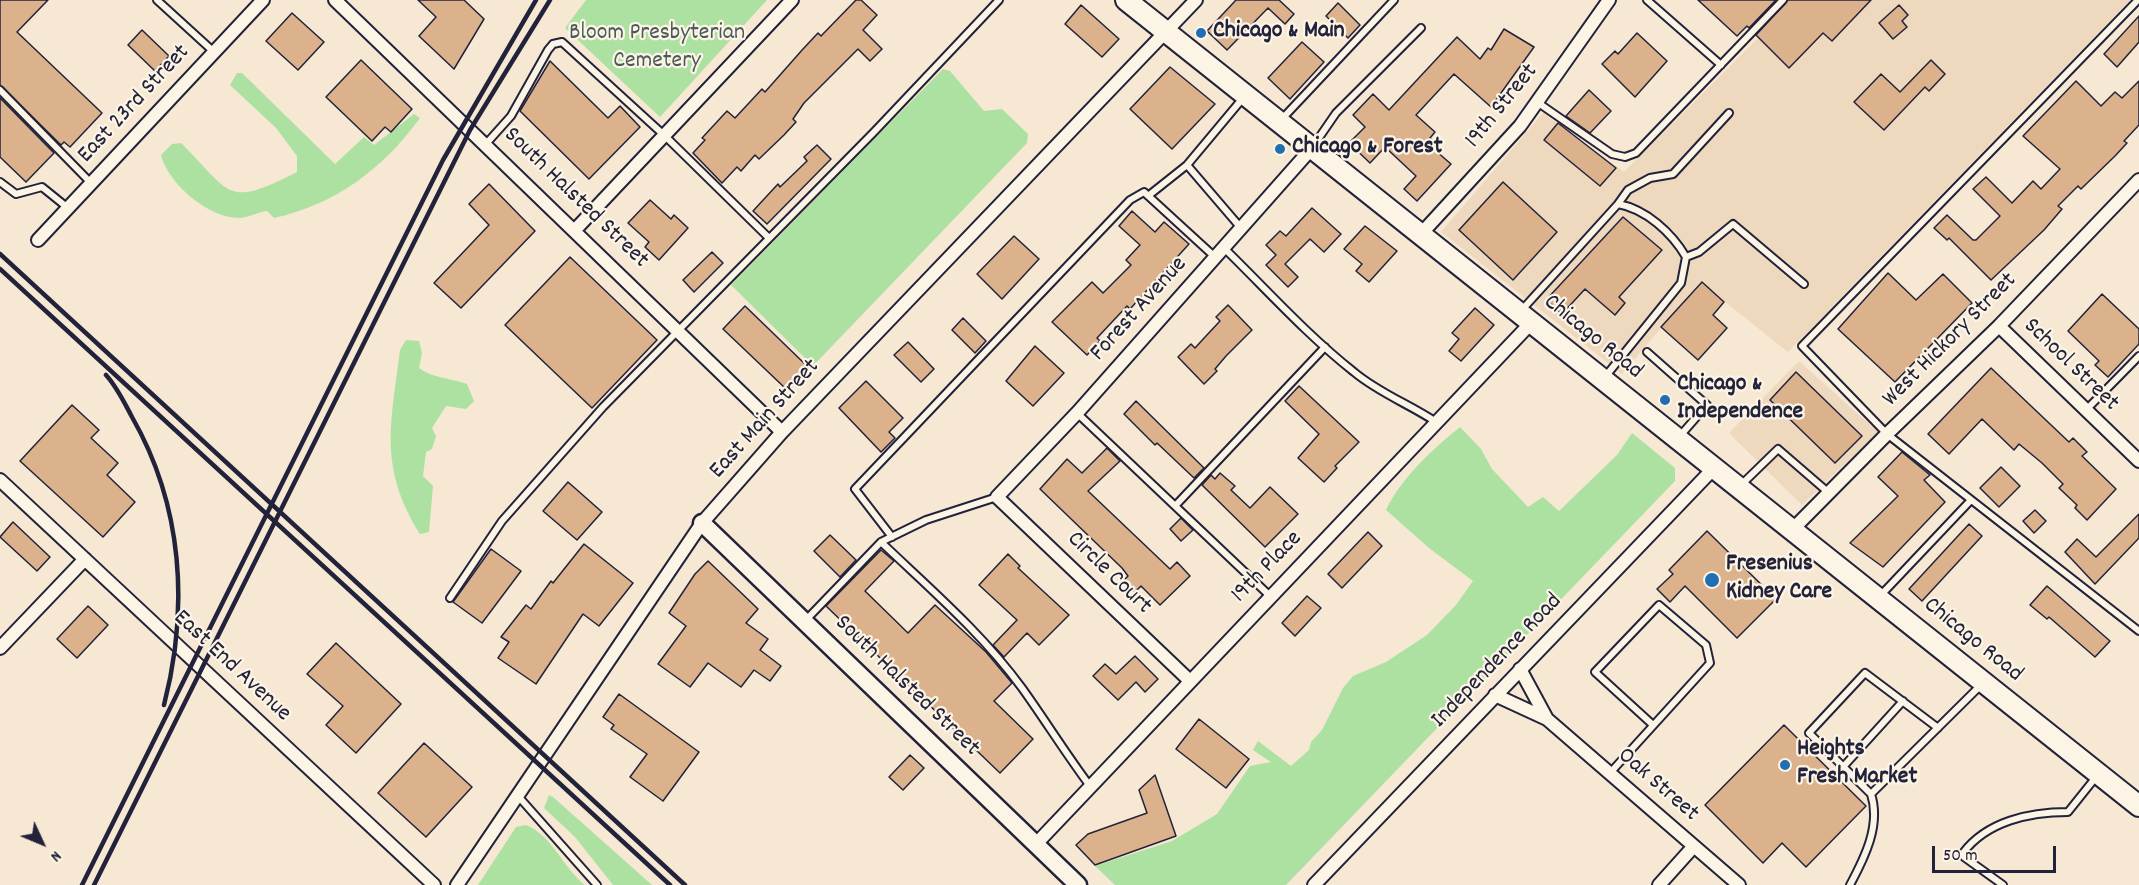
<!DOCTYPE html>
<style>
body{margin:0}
#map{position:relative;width:2139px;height:885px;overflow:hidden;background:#f6e8d3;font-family:Dekko,sans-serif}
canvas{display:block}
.north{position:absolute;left:12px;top:813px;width:60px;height:60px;-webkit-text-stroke:4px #fcf5e5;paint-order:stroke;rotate:134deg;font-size:16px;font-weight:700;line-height:24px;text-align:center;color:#22223b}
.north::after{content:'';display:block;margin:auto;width:21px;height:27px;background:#22223b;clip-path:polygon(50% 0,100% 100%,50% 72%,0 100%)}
.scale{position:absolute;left:1932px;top:846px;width:124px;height:27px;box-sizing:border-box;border:3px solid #22223b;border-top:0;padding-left:8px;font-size:18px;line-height:21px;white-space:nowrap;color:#22223b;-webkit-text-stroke:4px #fcf5e5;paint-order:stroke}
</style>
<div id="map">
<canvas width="2139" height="885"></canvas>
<div class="north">N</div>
<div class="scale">50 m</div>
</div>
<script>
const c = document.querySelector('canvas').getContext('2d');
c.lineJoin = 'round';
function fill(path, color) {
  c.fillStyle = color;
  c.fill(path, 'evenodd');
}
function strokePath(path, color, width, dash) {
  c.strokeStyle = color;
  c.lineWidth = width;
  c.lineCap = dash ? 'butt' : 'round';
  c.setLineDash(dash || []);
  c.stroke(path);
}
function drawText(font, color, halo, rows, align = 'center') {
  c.font = font + ' Dekko,sans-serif';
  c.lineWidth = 4.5;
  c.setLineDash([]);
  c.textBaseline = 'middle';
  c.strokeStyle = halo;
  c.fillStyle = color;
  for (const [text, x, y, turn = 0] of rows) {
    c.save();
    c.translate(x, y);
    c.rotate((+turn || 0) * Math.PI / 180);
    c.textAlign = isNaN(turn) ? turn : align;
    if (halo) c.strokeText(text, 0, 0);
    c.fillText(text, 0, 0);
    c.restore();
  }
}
const built = new Path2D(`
 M1796,0H2130L1788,352L1700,282L1622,374L1441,232L1543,113L1624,172Z
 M1799,361L1878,432L1802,505L1729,433Z`);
const green = new Path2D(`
 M586,0H767L660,117L565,28Z
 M943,69L950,71L984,111L1002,109L1028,134L1027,143L786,394L783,391L810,363L731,285Z
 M237,73H242L335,164L364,137L374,145L414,114L420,118C383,169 336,204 274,218L267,211C258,212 247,218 239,218C209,218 168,184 161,155L172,144L181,143C233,195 226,208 297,172V156L276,128L230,85Z
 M406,340L419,341L422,353L419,368C432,378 451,378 467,384L474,401L466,409L446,406L432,428L436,436L432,449L426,452L423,476L433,486L429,532L420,534C378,467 391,423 400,350Z
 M1460,427L1481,449L1492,469L1528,507L1543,497L1559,511L1617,455L1632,433L1675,468V481L1286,885H1115L1095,866L1172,841L1217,814L1250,766L1271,762L1253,750L1258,741L1291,766L1309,750L1311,742L1322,730L1343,688L1353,676L1386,662L1427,635L1456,605L1473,581L1429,548L1386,510C1401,478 1433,449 1460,427Z
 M549,795L553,797L652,885H613L575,837L544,808Z
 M526,825C553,836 563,868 585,885H478L516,827Z`);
const building = new Path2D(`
 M0,0H48L17,32L102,113L70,147L64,142L61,145L0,85Z
 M418,0H464L484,19L454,69L419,36L436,17Z
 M856,0H861L877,15L863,30L882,49L870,61L858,49L804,103L793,119L796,122L784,135L759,159L755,155L741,171L737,167L722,183L693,153L705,140L702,138L727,111L735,118L762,89L765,92L803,49L818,33L821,36Z
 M1236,0H1279L1294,14L1285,24L1268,8L1227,50L1207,31Z
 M1698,0H1776L1749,28L1747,26L1737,36Z
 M1788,0H1871L1832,41L1823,33L1789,68L1756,35Z
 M1338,3L1360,25L1348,38L1326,16Z
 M1081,5L1119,39L1102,57L1065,24Z
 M1899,5L1908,15L1902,21L1907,27L1893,39L1879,23Z
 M292,13L324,42L298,70L266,41Z
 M2139,16V42L2117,67L2104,54Z
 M1504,29L1534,47L1491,107L1454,74L1416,115L1435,132L1430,138L1433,141L1429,145L1451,164L1417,201L1404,189L1416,176L1385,147L1370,163L1349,143L1365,127L1353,115L1373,94L1389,110L1457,37L1480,59L1488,48L1491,50Z
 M142,30L169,56L155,71L128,45Z
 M1637,33L1667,61L1635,97L1602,64L1615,51L1618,54Z
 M1302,42L1324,62L1290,99L1268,78Z
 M361,60L412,109L391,132L385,127L372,141L326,97Z
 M1931,60L1945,74L1929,91L1925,87L1884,130L1854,102L1881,74L1900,92Z
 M550,61L608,118L620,106L640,127L589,179L520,111Z
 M1170,67L1215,104L1172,149L1130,109Z
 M2076,81L2101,106L2115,92L2122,98L2139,81V125L2124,141L2127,143L2115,156L2081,189L2078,186L2058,206L2062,209L2044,230L1991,280L1949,238L1947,240L1934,228L1947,215L1973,240H1976L2000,216L1973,189L1986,177L2012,203L2033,181L2041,189L2060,169L2023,136Z
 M1589,90L1611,111L1590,133L1566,116Z
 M0,98L54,153L26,182L0,157Z
 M1558,123L1616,168L1600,186L1544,140Z
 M817,145L831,159L767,224L753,211L778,184L780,187L807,161L804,157Z
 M1503,182L1557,232L1513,280L1459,230Z
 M489,184L535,231L461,308L434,283L489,225L469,204Z
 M650,200L671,219L674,215L688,228L659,260L645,247L649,242L628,223Z
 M1312,208L1341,234L1324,252L1310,239L1285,264L1298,277L1288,287L1266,265L1276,255L1266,245L1280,231L1286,236Z
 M1132,211L1155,232L1164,222L1189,244L1130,309L1127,306L1097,338L1100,341L1087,355L1052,322L1092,282L1103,293L1131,265L1126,260L1140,245L1119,226Z
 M1623,217L1662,250L1619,297L1625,303L1615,315L1585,289L1562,314L1546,300Z
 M1365,226L1397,251L1369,282L1356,271L1362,264L1344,249Z
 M1014,236L1039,259L1002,299L977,274Z
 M712,252L723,263L694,292L683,280Z
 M570,257L657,340L592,408L505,325Z
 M1888,273L1916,300L1943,274L1972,303L1895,382L1838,329Z
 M1702,282L1724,302L1713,315L1727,328L1698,360L1661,327Z
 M2102,294L2139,329V344L2108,377L2095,365L2099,361L2068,331Z
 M1228,305L1252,330L1226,356L1215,369L1217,371L1204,384L1178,357L1191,344L1195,348L1206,336L1220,321L1216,317Z
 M745,306L807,366L785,388L723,329Z
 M1475,308L1494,325L1461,361L1449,351L1459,339L1452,333Z
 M963,318L986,341L975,353L952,330Z
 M908,342L934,369L921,382L894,355Z
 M1035,346L1064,373L1033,406L1006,381Z
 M1991,368L2069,442L2073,438L2087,452L2082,456L2116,489L2087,520L2075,508L2077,505L2059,488L2063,484L2042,463L2019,444L2014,450L1982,419L1949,454L1928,434Z
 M1796,372L1862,436L1835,463L1770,400Z
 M866,381L903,418L889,432L895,438L881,452L839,408Z
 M1299,386L1359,442L1335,466L1337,468L1324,482L1298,458L1319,434L1285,401Z
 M1136,401L1204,468L1194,478L1157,443L1155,445L1124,414Z
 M72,405L99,430L91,438L118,463L107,475L135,502L103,537L20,461Z
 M1107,448L1120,461L1088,491L1170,569L1177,562L1190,576L1160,605L1141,586L1135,592L1123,581L1128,576L1122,568L1040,489L1067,459L1082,473Z
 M1902,452L1930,475L1924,480L1945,502L1883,567L1850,543L1898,496L1878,477Z
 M2001,467L2020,486L1999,507L1980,488Z
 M1220,473L1235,486L1231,490L1250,508L1270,487L1298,514L1265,547L1202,485L1211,475L1215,479Z
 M568,482L602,512L577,540L543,511Z
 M2035,510L2046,521L2034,533L2023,521Z
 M2139,514V538L2095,584L2065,552L2077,539L2096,557Z
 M1181,518L1193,530L1181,541L1170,529Z
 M13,522L50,557L37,571L0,537Z
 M1969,524L1982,536L1922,601L1909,589Z
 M1707,531L1776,599L1737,638L1685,586L1670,602L1657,589L1673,574L1669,570Z
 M1368,532L1382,546L1342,588L1328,574Z
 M830,535L856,560L840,577L814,551Z
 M584,544L633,583L599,626L583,614L536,684L498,658L509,642L501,637L526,605L531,609L551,581L553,583Z
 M491,549L521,571L482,623L453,602Z
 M881,550L894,561L865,591L908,633L935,605L986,652L1012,683L994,701L1033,739L1000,773L826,606Z
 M1008,554L1020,566L1018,568L1069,615L1039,645L1027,633L1004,657L993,645L1017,620L979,585Z
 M708,561L758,609L746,623L768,639L760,650L781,666L770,681L754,670L741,687L708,663L690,687L658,664L686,626L669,613L695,574Z
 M2047,586L2110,641L2095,657L2049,617L2047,619L2030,605Z
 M1307,596L1321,608L1295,636L1282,623Z
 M88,606L108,625L77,658L57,639Z
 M336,643L401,704L356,753L326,725L343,706L307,674Z
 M1135,656L1158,679L1145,692L1136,682L1118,700L1093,676L1105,664L1116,674Z
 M619,694L699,752L663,801L630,777L647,754L611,729L614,725L603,717Z
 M1199,719L1249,759L1226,788L1176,749Z
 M1784,725L1866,806L1806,867L1782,843L1763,863L1705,805Z
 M424,743L472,787L426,837L378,793Z
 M910,755L924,768L903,790L889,777Z
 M1155,775L1176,836L1095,865L1076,845L1088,834L1147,813L1139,790Z`);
const service = new Path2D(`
 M157,0L214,52
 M1647,0L1721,65
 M2138,0L1802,346L1887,434L2139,631
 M0,90L91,183
 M1537,102L1612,154L1625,157L1636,153L1783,0
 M1281,120L1394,0
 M485,145L511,116L548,50L553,44L562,42L665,136L769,238
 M1314,145L1336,113L1421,28
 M0,182L16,194L42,187L68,208
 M1148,196L1187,165
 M1618,204L1628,190L1650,178L1673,174L1729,113
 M1241,228L1187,165L1243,98
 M1224,248C1266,289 1307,335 1354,372C1379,393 1409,404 1436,422
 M1686,257L1699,252L1733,224L1804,284
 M1520,312L1618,204C1646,209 1672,233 1686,257L1681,283L1605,377
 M1647,352L1707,405L1679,437
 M2086,410L2139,356
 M1077,413L1270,596
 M1741,485L1778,449L1829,493
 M1176,505L1325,347
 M892,537L855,489L1130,200L1144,192L1215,257
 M881,542C929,588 982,633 1022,688C1045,720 1066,754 1090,786
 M1880,596L1971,500
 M450,598L502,521L603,407L874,132L999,0
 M804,622L881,542L926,520L997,497
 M1843,767L1903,701
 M1610,773L1710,663L1706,645L1659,605L1595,672L1653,725
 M1871,794L1809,733L1865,673L1938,728
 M518,796L597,885
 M1850,885C1865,857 1881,825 1871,794L1981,685
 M2003,885L1964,857L1963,853C1987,821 2030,812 2068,812L2096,777`);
const minor = new Path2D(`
 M335,0L782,432
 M574,231L792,0
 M1421,234L1520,126L1609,0
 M38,240L263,0
 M1999,326L2139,461
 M0,480L434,885
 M1792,530L1887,434L1999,326L2139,180
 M0,648L85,559
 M1520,669L1547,719
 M1190,681L997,497L1077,413L1312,148
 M1495,695L1547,719L1739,885
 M1036,844L1531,323
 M457,885L702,523L782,432L1196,0
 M1314,885L1714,468
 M1659,885L1694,846`);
const tertiary = new Path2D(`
 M702,523L1078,885`);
const primary = new Path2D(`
 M1126,0L2139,806`);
const rail = new Path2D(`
 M0,254L685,885
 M0,269L670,885
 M106,375C117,387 124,402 132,417C183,506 189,608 164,705
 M82,885L443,160L536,0
 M94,885L470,130L550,0`);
const markers = [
 [1201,33,6,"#1f6fb2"],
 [1280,149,6,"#1f6fb2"],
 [1665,400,6,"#1f6fb2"],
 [1712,580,8,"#1f6fb2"],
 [1785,765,6,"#1f6fb2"]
];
const poiNames = [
 ["Chicago & Main",1213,33],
 ["Chicago & Forest",1292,149],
 ["Chicago &",1677,386],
 ["Independence",1677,414],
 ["Fresenius",1726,566],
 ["Kidney Care",1726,594],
 ["Heights",1797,751],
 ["Fresh Market",1797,779]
];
const parkNames = [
 ["Bloom Presbyterian",657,35],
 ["Cemetery",657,63]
];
const streetNames = [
 ["East 23rd Street",135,105,-47],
 ["19th Street",1503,107,-51],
 ["South Halsted Street",575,199,44],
 ["Forest Avenue",1140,310,-48],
 ["Chicago Road",1592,338,39],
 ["West Hickory Street",1951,341,-45],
 ["School Street",2070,366,44],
 ["East Main Street",766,420,-48],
 ["19th Place",1268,568,-46],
 ["Circle Court",1108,574,44],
 ["Chicago Road",1972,641,39],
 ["Independence Road",1498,662,-46],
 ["East End Avenue",231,667,43],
 ["South Halsted Street",906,687,44],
 ["Oak Street",1657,786,41]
];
fill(built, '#eed8be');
fill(green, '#ade1a2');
fill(building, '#dcb28d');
strokePath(building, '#22223b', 1.5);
strokePath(service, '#22223b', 10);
strokePath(minor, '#22223b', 16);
strokePath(tertiary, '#22223b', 21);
strokePath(primary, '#22223b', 24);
strokePath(service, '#fcf5e5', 6);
strokePath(minor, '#fcf5e5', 12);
strokePath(tertiary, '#fcf5e5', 16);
strokePath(primary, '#fcf5e5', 20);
strokePath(rail, '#22223b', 4.5);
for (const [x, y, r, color] of markers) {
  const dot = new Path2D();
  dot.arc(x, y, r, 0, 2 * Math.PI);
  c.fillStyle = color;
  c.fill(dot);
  strokePath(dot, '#fcf5e5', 2);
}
drawText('bold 24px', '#22223b', '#fcf5e5', poiNames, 'left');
drawText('24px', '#4c5b5a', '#fcf5e5', parkNames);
drawText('24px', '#22223b', '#fcf5e5', streetNames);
</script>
